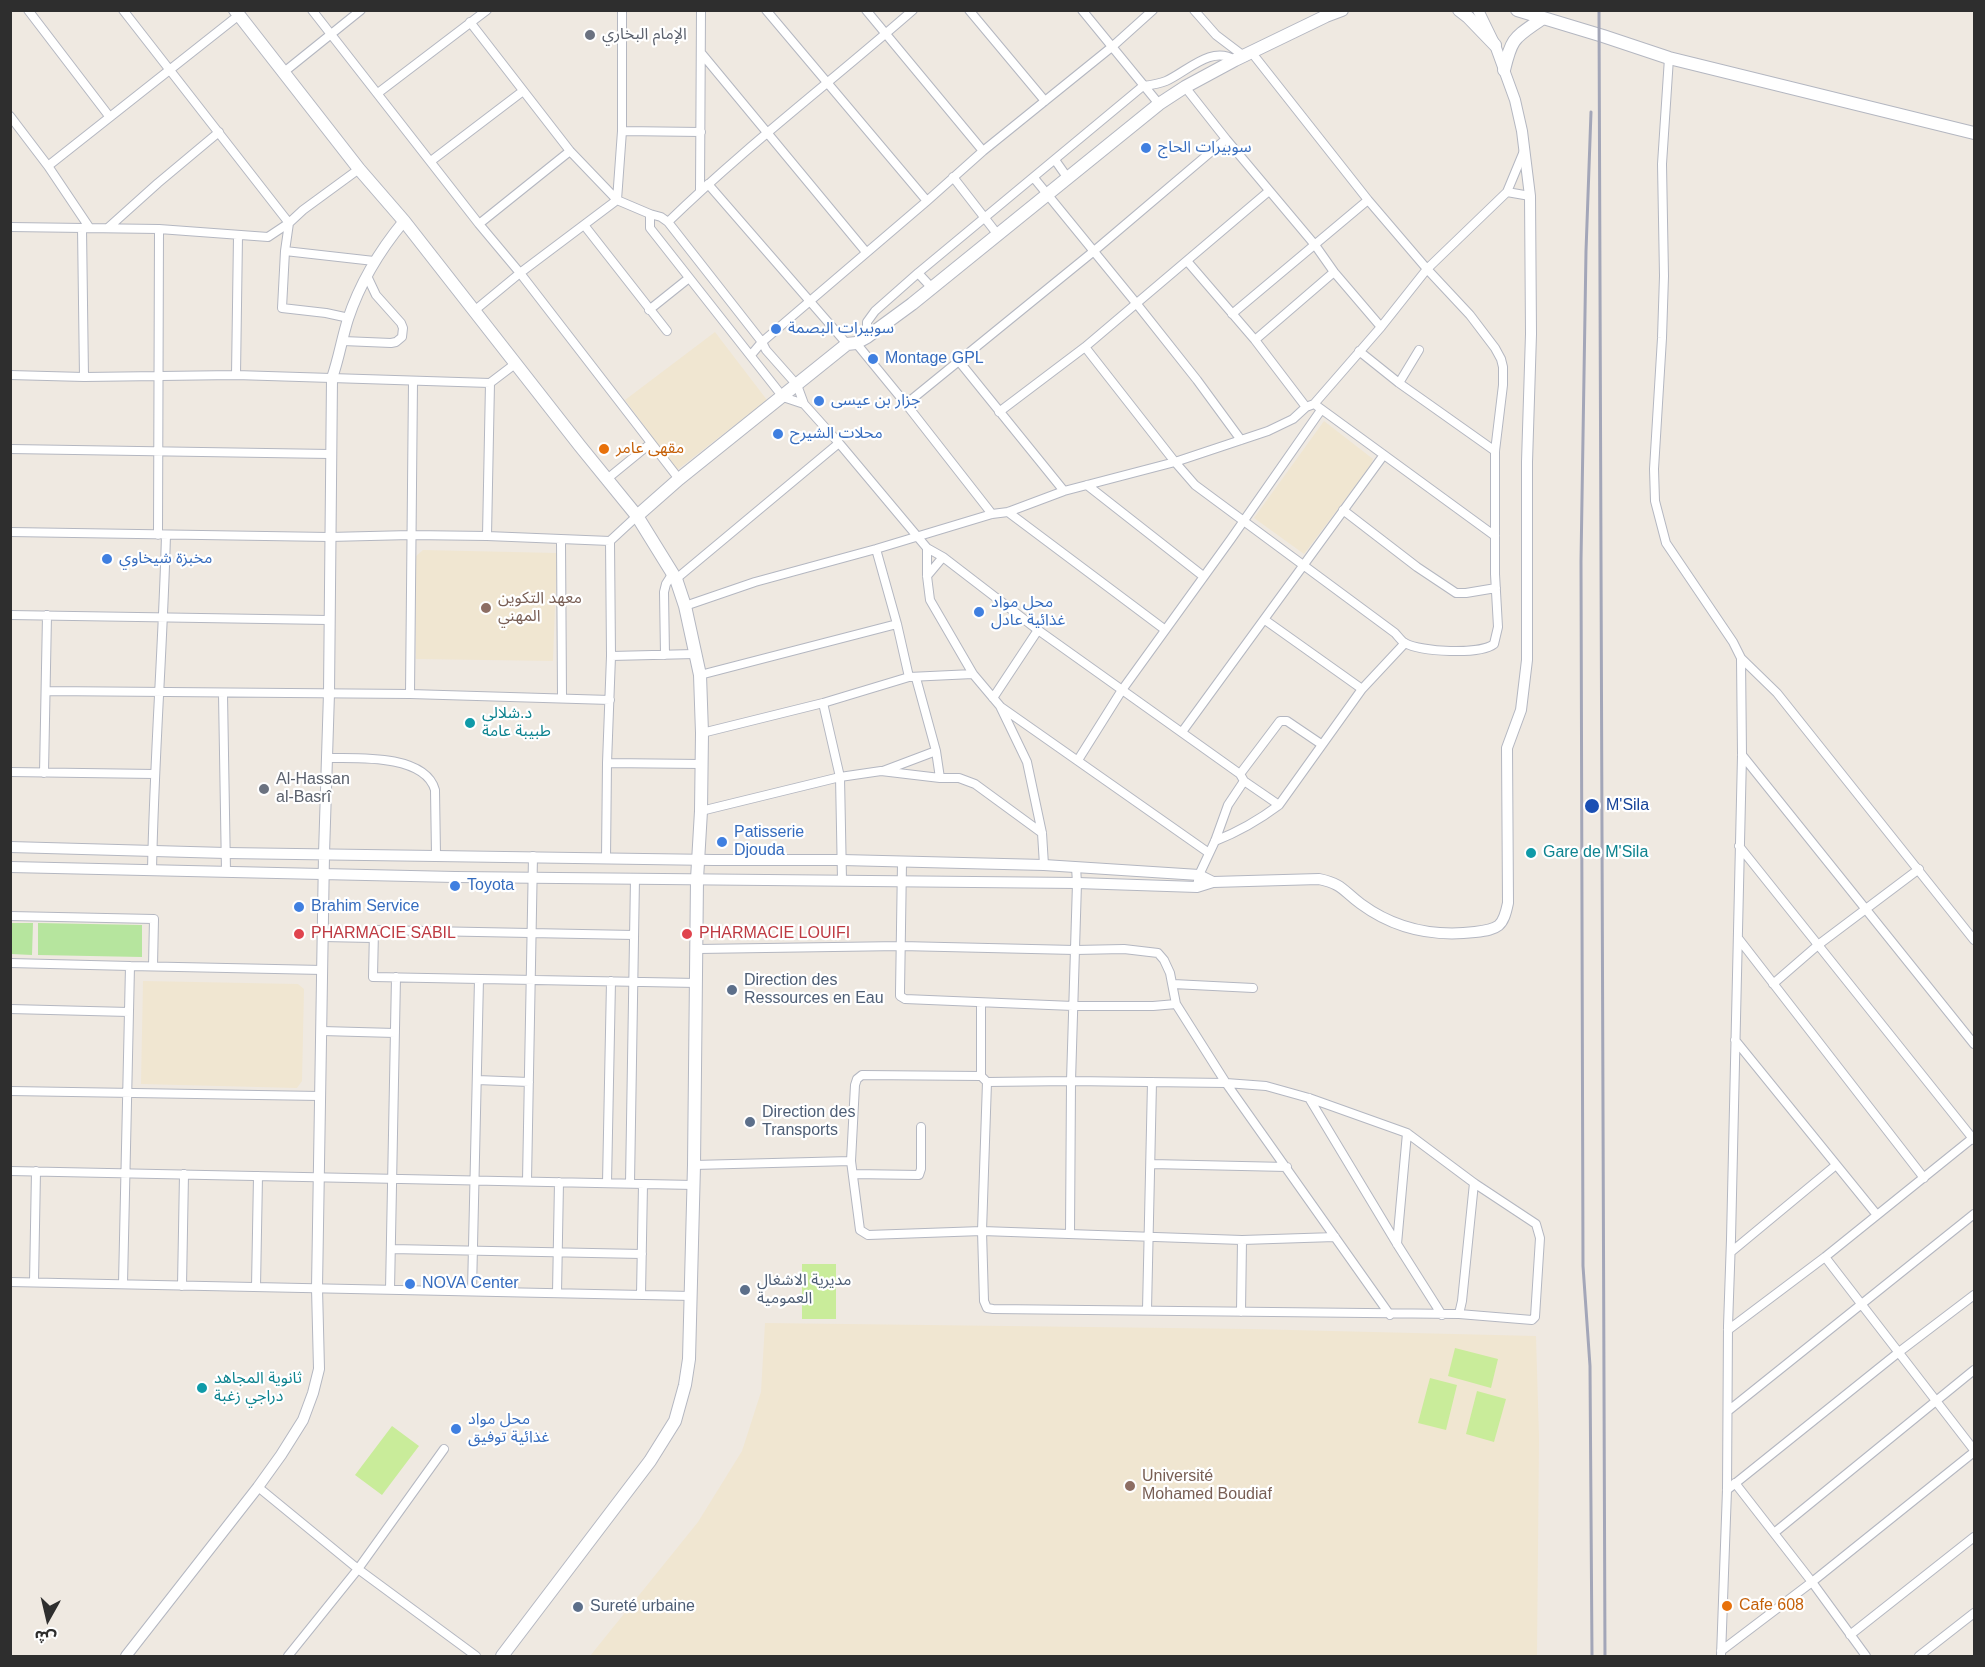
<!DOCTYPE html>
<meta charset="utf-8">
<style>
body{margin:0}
#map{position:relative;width:1985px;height:1667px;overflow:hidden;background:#efe9e1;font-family:Arial,"Noto Sans Arabic",sans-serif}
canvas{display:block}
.frame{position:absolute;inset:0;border:12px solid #2e2e2e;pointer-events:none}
.north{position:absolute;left:18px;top:1589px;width:60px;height:60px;-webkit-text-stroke:4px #fff;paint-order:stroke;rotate:188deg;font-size:16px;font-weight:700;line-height:24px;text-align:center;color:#2e2e2e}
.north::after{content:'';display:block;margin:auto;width:21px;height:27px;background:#2e2e2e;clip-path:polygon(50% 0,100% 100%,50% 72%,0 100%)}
</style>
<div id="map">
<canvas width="1985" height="1667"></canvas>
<div class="frame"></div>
<div class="north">ش</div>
</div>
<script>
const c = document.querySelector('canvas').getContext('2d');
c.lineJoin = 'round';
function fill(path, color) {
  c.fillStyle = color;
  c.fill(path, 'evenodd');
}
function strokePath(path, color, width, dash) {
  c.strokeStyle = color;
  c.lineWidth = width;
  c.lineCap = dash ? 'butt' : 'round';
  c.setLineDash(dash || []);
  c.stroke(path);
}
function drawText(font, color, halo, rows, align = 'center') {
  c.font = font + ' Arial,"Noto Sans Arabic",sans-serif';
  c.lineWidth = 4.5;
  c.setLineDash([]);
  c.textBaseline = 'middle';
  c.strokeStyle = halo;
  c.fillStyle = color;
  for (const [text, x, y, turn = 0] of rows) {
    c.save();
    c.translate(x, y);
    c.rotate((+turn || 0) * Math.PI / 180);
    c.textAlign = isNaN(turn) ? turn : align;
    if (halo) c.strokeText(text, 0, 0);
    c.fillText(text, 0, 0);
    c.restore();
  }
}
const education = new Path2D(`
 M715,332L767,400L677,470L625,400Z
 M1324,421L1373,459L1371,465L1304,554L1254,518Z
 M423,550L557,553L553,661L416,659V556Z
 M143,981L298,984L304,989L302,1081L297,1088L141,1084Z
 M765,1323L1250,1329L1536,1336L1539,1438L1537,1656H590L698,1522L742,1451L761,1392Z`);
const green = new Path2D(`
 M11,923H33L32,955L11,954Z
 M38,923L142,925V957L38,955Z`);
const pitch = new Path2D(`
 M802,1264H836V1319H802Z
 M1455,1348L1498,1359L1491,1388L1448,1376Z
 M1430,1378L1457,1385L1446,1430L1418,1423Z
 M1477,1391L1506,1399L1494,1442L1466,1434Z
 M392,1426L419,1446L382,1495L355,1475Z`);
const minor = new Path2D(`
 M28,10L109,116
 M123,10L289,223L285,251L374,261
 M312,10L479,224L520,273L679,479
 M766,10L927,201
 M866,10L983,151
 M969,10L1045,101
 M1082,10L1159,104
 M1194,10L1216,35L1245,57
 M470,22L570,151L617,200L650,214L661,217L668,222L762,342L766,350L797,385L804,404L839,443L927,548V576L930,600L973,674L1000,706L1027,762L1042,833L1044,865
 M702,54L866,252
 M1669,58L1662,164L1664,276L1662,338L1654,469L1655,501L1666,543L1733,642L1741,658L1742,755L1731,1239L1728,1326L1727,1490L1721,1656
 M284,72L361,10
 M378,93L487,10
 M10,116L48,166L89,227
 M622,131L701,132
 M1226,139L1315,245L1334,272L1381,327
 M1055,160L1067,177
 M431,161L523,91
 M48,166L239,15
 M953,177L998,235
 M1034,178L1136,303L1197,380L1241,440
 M708,184L847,344
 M700,191L701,10
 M1507,192L1530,196
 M650,214V228L783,397L804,404
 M668,222C745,147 832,81 913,10
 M479,224L570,151
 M584,225L667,331
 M10,227L159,229L268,237L289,223L303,210L359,169
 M109,227L158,183L219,132
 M82,228L84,377
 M285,251L282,308L326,313L349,318
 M1187,261L1255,340L1306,407
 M918,273L931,287
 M649,310L689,278
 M474,311L520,273L617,200L622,131V10
 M1232,314L1368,200
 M867,337V322L875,311L918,273L1143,86C1151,85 1159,84 1166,81C1188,71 1211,45 1235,60
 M1255,340L1334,272
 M343,341L391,343L396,342L402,337L403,328L401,323L376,295L367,276
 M856,343L906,404L1094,251L1226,139L1185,87
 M1085,347L1175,462L1195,485L1395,633C1398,636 1401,641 1405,643C1421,652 1480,655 1494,644L1498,627L1495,574V451L1503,385V367L1501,359L1495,348L1470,315L1427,269L1368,200L1252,53
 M1359,351L1399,383L1495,451
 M751,355L762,342L927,201L983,151L1113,46L1153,10
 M958,360L1064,491
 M10,375L84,377L236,375L490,383
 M236,375L238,236
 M1399,383L1419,350
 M906,404L992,514
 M1317,406L1495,536
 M999,412L1085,347L1269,191
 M10,449L330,454
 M607,479L651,443
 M1087,485L1203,576
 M1343,510L1417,567L1456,593H1466L1496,588
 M1008,512L1164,629
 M10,532L329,537L411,535L487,536L610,541L637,516
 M158,535L159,229
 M487,536L490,383L515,364
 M561,541L562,697
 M927,548L943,557L1038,630L1240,774L1244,781L1279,805
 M876,549L897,624L909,677
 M927,576L943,557
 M676,579L839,443
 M685,606L755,582L876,549L992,514L1008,512L1064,491L1175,462L1268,431L1293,419L1306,407L1314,404L1381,327L1427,269L1507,192L1524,151
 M10,615L328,620
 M1265,620L1362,689
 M665,655L664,592L666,584L673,573
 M611,656L695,654
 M1741,658L1777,693L1974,940
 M700,675L897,624
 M916,678L936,751L940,778H959L975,784L1042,833
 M46,691L410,694L610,700
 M223,694L226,872
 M410,694L413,382
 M993,698L1038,630
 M823,703L840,777L842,880
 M1001,707L1209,853
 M1182,732L1383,456
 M702,733L823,703L909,677L973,674
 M1742,755L1974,1044
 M327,758C357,758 425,754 435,790L436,855
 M1078,760L1122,690L1231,539L1321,410
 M607,763L701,764
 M883,771L936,751
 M10,772L155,774
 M44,773L47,615
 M1240,774L1280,721H1287L1321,744
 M701,811L840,777L881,771L940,778
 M1215,841C1238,832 1259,820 1279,805L1362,689L1405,643
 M1739,846L1974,1140
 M606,858L607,763L611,656L610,541
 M902,863L900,992V996L905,999L1073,1006H1153L1176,1004
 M152,871C154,759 163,647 166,535
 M1197,887L1199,875L1215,841L1228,805L1244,781
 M10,916L154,919L153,966
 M634,935L374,930L373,977L697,983
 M323,937L373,938
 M1738,938L1924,1178
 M698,949L901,946L1075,950L1124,949L1158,953L1164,960L1170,973L1176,1004L1226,1083L1390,1315
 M10,963L130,966
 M1173,984L1253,988
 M1773,984L1818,945L1919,869
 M981,1003V1076
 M10,1009L129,1012
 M322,1031L395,1033
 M1735,1040L1877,1215
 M477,1080L529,1082
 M987,1082L982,1231L984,1301L987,1308L993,1309L1459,1314L1532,1320L1535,1317L1540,1238L1536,1224L1474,1183L1407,1133L1309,1098L1266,1086L1226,1083L1071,1081L987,1082L981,1076L862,1075L857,1079L855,1085L851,1161L860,1230L868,1235L982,1231L1242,1240L1335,1237
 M10,1091L320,1096
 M1309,1098L1397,1244L1442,1315
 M1151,1164L1287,1167
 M694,1165L851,1161
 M10,1171L694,1185
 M853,1174L919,1175L921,1169V1127
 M527,1181L533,856
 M607,1183L611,981
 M630,1183L635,878
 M1070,1234L1071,1081L1077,883L1076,867
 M1397,1244L1407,1133
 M391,1249L642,1254
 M1731,1252L1836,1165
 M1825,1257L1974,1450
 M10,1282L692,1296
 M34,1282L36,1171
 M123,1284L130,966L323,970
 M182,1286L184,1174
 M256,1287L258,1176
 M390,1290L396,977
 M472,1291L479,979
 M557,1293L559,1182
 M641,1295L643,1184
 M1147,1310L1152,1082
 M1241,1312L1242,1240
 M1459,1314L1462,1301L1474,1183
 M1728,1330L1825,1257L1974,1137
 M1728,1411L1974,1214
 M1735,1483L1812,1582L1866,1656
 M258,1487L358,1569L476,1656
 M1727,1490L1899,1352L1974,1295
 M1774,1533L1974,1370
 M1850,1635L1974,1537
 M1721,1651L1812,1582L1974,1452
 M288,1656L358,1569L444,1449
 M1919,1656L1974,1613`);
const tertiary = new Path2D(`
 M10,847L226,853L714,860H842L1044,865L1199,875L1213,882
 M10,867L455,877L1077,883L1197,887L1213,882L1319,879C1343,884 1343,891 1361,904C1395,929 1434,937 1475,932C1499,929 1503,927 1508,903L1507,748L1521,710L1527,660V462L1531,334L1530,196L1522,131L1515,100L1495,45L1478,10
 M126,1656L258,1487L281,1455L303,1420L313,1393L319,1369L317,1288L324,854L329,693L332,378C339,358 342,338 348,319C360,283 380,250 404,221`);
const secondary = new Path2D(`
 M235,10L359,169L404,221L580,446L637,516L679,479L847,344L856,343L867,337L912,304L1159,104L1185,87L1235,60L1326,16L1342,10
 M1459,10L1468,17L1495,45
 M1517,10L1603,36L1669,58L1974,133
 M1504,70C1512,36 1515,38 1543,18
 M502,1656L650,1461L675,1421L685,1385L689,1359L694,1165L697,879L701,811L702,733L700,675L685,606L676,579L637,516`);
const rail = new Path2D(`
 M1599,10L1605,1656
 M1591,112L1586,251L1581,561L1583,1266L1590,1366L1592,1656`);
const markers = [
 [590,35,6,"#6b7280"],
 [1146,148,6,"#3f7fe0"],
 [776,329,6,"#3f7fe0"],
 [873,359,6,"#3f7fe0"],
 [819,401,6,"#3f7fe0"],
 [778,434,6,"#3f7fe0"],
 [604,449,6,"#e8710a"],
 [107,559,6,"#3f7fe0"],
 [486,608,6,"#8d6e63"],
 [979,612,6,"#3f7fe0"],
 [470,723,6,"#0f9aa8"],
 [264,789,6,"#6b7280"],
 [1592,806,8,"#1a4fb4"],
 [722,842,6,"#3f7fe0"],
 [1531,853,6,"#0f9aa8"],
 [455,886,6,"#3f7fe0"],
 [299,907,6,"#3f7fe0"],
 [299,934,6,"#e0444e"],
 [687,934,6,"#e0444e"],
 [732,990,6,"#5c6f8a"],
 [750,1122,6,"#5c6f8a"],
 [410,1284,6,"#3f7fe0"],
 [745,1290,6,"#5c6f8a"],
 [202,1388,6,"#0f9aa8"],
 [456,1429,6,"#3f7fe0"],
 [1130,1486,6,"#8d6e63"],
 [1727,1606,6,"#e8710a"],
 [578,1607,6,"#5c6f8a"]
];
const worshipNames = [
 ["الإمام البخاري",602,35],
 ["Al-Hassan",276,780],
 ["al-Basrî",276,798]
];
const shopNames = [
 ["سوبيرات الحاج",1158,148],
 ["سوبيرات البصمة",788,329],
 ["Montage GPL",885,359],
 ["جزار بن عيسى",831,401],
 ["محلات الشيرح",790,434],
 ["مخبزة شيخاوي",119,559],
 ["محل مواد",991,603],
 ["غذائية عادل",991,621],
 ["Patisserie",734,833],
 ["Djouda",734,851],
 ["Toyota",467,886],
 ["Brahim Service",311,907],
 ["NOVA Center",422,1284],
 ["محل مواد",468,1420],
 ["غذائية توفيق",468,1438]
];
const foodNames = [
 ["مقهى عامر",616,449],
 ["Cafe 608",1739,1606]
];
const educationNames = [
 ["معهد التكوين",498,599],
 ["المهني",498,617],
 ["Université",1142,1477],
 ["Mohamed Boudiaf",1142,1495]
];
const cultureNames = [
 ["د.شلالي",482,714],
 ["طبيبة عامة",482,732],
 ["Gare de M'Sila",1543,853],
 ["ثانوية المجاهد",214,1379],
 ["دراجي زغبة",214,1397]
];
const transitNames = [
 ["M'Sila",1606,806]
];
const healthNames = [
 ["PHARMACIE SABIL",311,934],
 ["PHARMACIE LOUIFI",699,934]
];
const serviceNames = [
 ["Direction des",744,981],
 ["Ressources en Eau",744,999],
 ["Direction des",762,1113],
 ["Transports",762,1131],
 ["مديرية الاشغال",757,1281],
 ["العمومية",757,1299],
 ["Sureté urbaine",590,1607]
];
fill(education, '#f0e6d1');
fill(green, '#b6e59e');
fill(pitch, '#c9ec9a');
strokePath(minor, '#b4b7c1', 10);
strokePath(tertiary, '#b4b7c1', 12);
strokePath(secondary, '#b4b7c1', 14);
strokePath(minor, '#fff', 8);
strokePath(tertiary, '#fff', 10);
strokePath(secondary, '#fff', 12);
strokePath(rail, '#a3a6b8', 3);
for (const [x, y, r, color] of markers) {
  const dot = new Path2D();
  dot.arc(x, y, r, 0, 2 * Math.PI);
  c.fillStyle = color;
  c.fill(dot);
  strokePath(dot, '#fff', 2);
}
drawText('16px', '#5b616d', '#fff', worshipNames, 'left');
drawText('16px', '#366cbe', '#fff', shopNames, 'left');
drawText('16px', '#c56008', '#fff', foodNames, 'left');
drawText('16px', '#785e54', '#fff', educationNames, 'left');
drawText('16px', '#0d838f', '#fff', cultureNames, 'left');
drawText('16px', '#164399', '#fff', transitNames, 'left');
drawText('16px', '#be3a42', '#fff', healthNames, 'left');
drawText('16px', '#4e5e75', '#fff', serviceNames, 'left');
</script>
